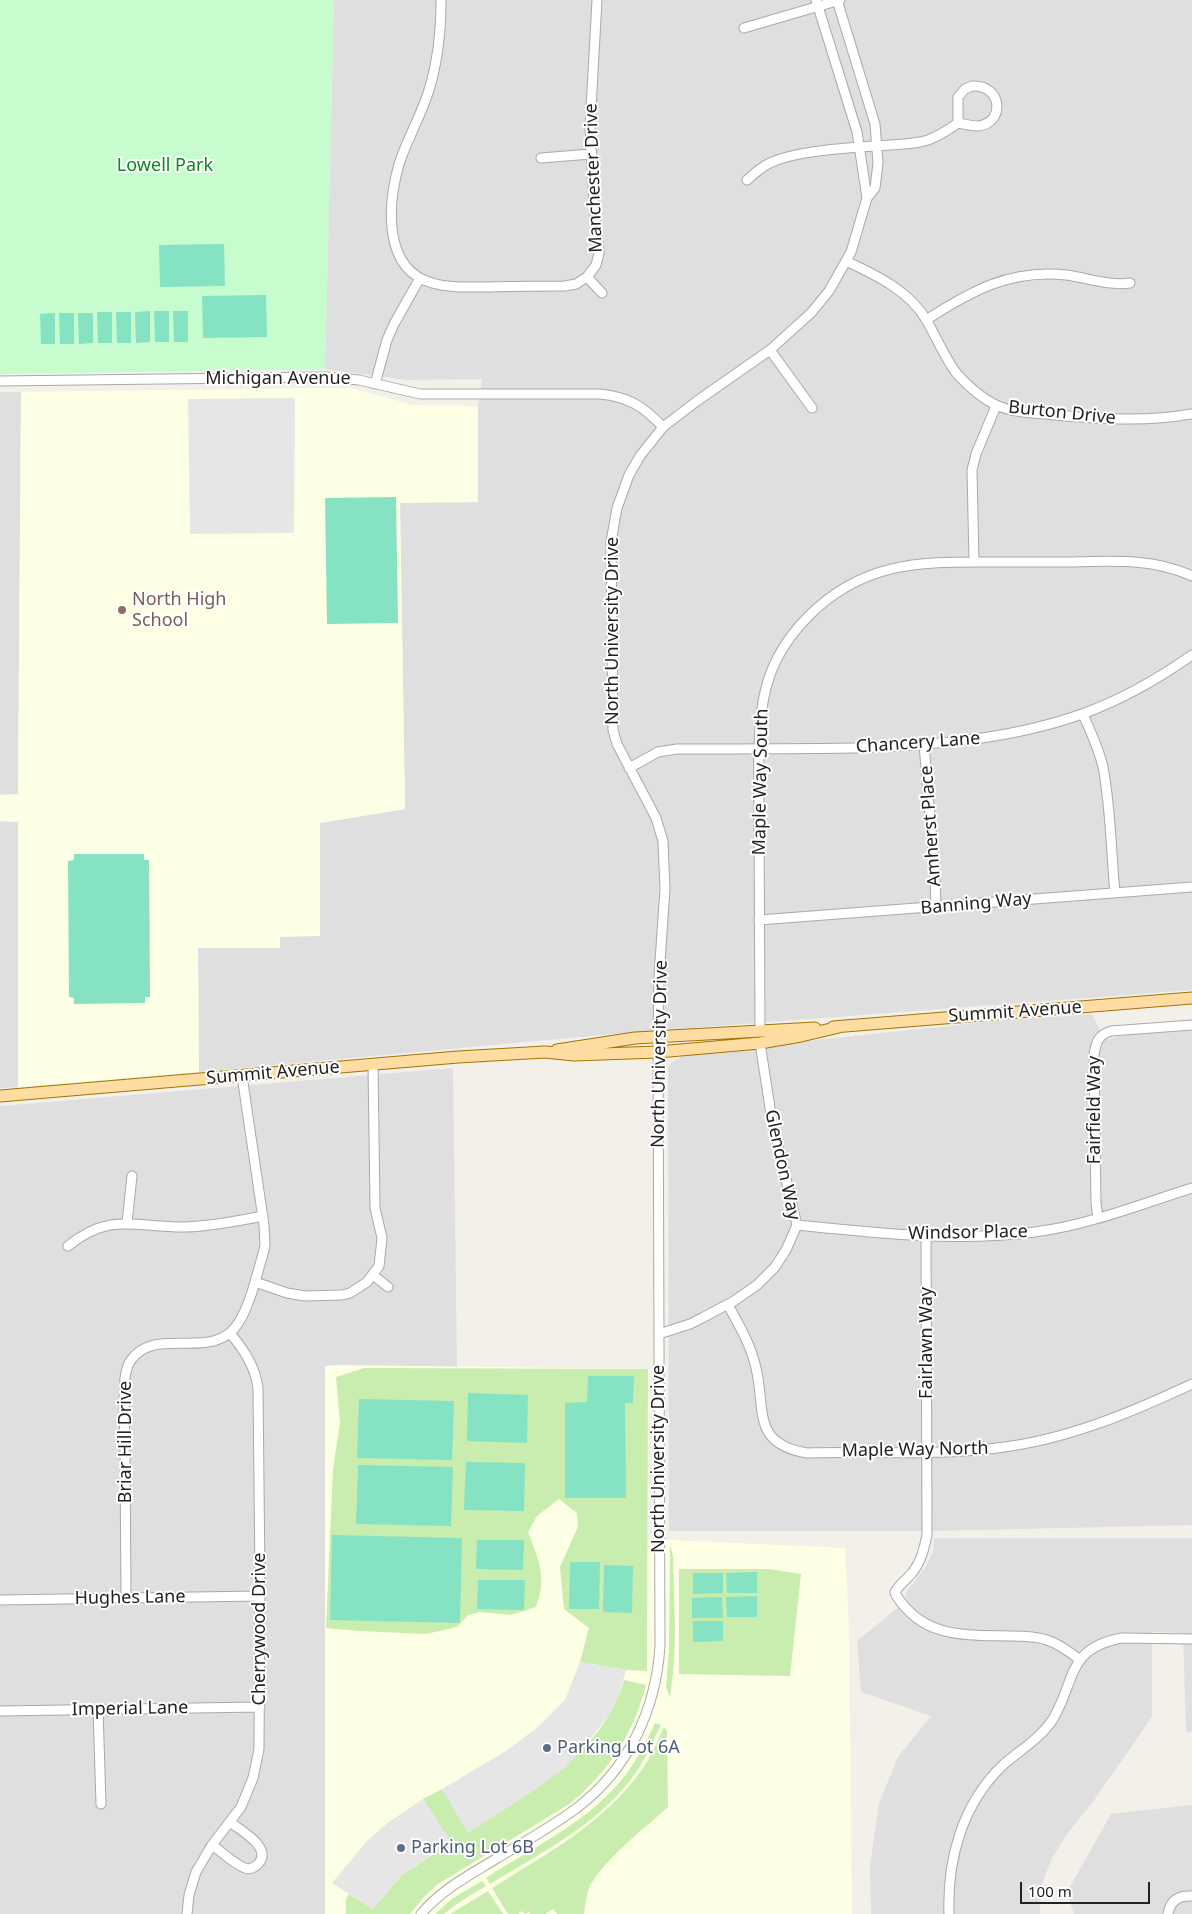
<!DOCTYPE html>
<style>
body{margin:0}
#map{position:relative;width:1192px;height:1914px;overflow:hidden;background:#f2f0e9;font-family:"Noto Sans",sans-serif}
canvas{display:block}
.scale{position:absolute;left:1020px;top:1882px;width:130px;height:22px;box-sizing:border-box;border:2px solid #222;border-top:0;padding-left:6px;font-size:15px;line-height:18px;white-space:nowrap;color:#222;-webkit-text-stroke:4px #fff;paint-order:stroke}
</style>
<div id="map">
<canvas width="1192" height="1914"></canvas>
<div class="scale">100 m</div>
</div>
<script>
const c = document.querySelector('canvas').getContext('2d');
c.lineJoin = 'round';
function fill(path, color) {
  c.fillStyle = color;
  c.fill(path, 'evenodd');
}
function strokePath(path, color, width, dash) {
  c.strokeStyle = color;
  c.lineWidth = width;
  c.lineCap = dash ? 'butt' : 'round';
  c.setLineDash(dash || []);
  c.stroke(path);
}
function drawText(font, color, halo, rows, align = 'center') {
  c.font = font + ' "Noto Sans",sans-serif';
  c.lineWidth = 4;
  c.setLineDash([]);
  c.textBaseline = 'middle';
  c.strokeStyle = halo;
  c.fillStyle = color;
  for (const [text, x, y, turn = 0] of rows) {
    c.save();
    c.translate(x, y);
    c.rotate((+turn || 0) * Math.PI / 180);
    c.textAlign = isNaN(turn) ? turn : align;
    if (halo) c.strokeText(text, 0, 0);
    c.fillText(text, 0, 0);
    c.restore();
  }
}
const residential = new Path2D(`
 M334,0H1192V990L625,1033L199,1072L198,948H280V937L319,823L405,809L400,503L478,502V406L482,379L407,380L325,369Z
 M0,392H21L18,795H0Z
 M0,821L18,822V1087L0,1088Z
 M1092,1014L1105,1040L1124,1035L1192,1030V1525L934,1531H669L668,1075V1067L672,1062L683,1056L734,1052L806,1041L995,1021Z
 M453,1068L457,1367L325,1366V1914H0V1106Z
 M934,1538H1192V1732H1186L1183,1633L1152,1632V1717L1095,1799L1067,1834L1052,1858L1041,1887L1040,1914H871L870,1865L879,1803L898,1757L931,1716L861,1692L857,1641L907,1600L905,1594L926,1566L933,1552Z
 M1192,1805V1914H1074L1067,1892L1111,1814Z`);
const education = new Path2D(`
 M312,388H351L413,405L478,406V502L400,503L405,809L320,823V936L280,937V948H198L199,1072L18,1087V822L0,821V795L18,794L21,392Z
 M340,1365L650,1369L648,1539L845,1548L849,1628L852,1914H325V1366Z`);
const grass = new Path2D(`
 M364,1368L648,1369L647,1671L626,1670L580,1662L589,1628L564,1609L560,1567L578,1527L577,1513L559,1499L537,1516L528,1532C539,1561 547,1577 536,1607L511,1615L480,1612L468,1615L457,1627L426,1634L359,1631L326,1628L333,1469L340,1423L336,1377Z
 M670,1545L673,1556C674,1603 678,1650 670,1697L666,1687L669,1650Z
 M679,1569H769L801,1574L790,1676L679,1674Z
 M624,1680L646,1685C633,1735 610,1769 571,1803L438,1884L423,1898L410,1914H346V1899L349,1894L373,1909L401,1876L451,1842L423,1799L442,1789L468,1832C531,1792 601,1756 624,1680Z
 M655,1723L661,1725C654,1739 648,1753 640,1766C606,1821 544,1851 490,1884L486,1878C535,1846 591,1821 627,1773C638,1758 647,1740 655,1723Z
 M664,1727L667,1731L668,1807C646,1827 597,1865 588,1891C586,1898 585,1907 584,1914H557L553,1909L545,1914H530L529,1912L525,1914L522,1911L518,1914H508L492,1888C546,1854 603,1824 641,1771C651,1758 657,1741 664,1727Z
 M482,1881L486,1886L461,1901L444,1914H435L453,1898Z
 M488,1891L503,1914H450Z`);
const park = new Path2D(`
 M0,0H334L325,369L0,374Z`);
const pitch = new Path2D(`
 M224,244L225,286L160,287L159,245Z
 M266,295L267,337L203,338L202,296Z
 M150,311V342L136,343L135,312Z
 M154,311H169V342H155Z
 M173,311H188V342H174Z
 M97,312H112V343H98Z
 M116,312H131V343H117Z
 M55,313V344H41L40,314Z
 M59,313H74V344H60Z
 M78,313H93V343L79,344Z
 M396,497L398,623L327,624L325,498Z
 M74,854H144V860H149L150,997H145V1003L74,1004V998L69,997L68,861L74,860Z
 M588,1376H634L633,1403H625L626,1498H565V1403L587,1402Z
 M468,1393L528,1395L527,1443L467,1441Z
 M359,1399L454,1401L452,1460L357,1458Z
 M466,1462L525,1463L524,1511L464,1510Z
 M358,1465L453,1467L451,1526L356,1524Z
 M332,1535L462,1538L460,1623L330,1620Z
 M477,1540H524L523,1570L476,1569Z
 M570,1562H600L599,1609H569Z
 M604,1565L633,1566L632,1613L603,1612Z
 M757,1572V1593H727L726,1573Z
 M693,1573H723V1593L693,1594Z
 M478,1580H525L524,1610L477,1609Z
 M757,1596V1617H727L726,1597Z
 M722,1597L723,1618H692V1598Z
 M693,1621H723V1641L693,1642Z`);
const parking = new Path2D(`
 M295,398L294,533L190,534L188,399Z
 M580,1662L626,1670L619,1694L609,1715L586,1745L566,1767L540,1786L468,1833L442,1789L506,1751L538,1727L565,1700Z
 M423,1799L451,1841L401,1876L373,1909L332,1883L367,1841L386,1824Z`);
const minor = new Path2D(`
 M441,0C441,31 438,61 429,90C421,116 407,139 399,164C388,203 382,269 432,283C450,288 470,287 489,287C514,286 539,286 565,286L576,284L587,277L596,265L599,253L594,203L590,127L597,0
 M816,0L857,132L867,198
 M744,28L840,0
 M972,86C1002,84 1006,123 978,126C971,126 964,124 958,123V97L965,89Z
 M541,158L591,154
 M747,180C754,174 760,168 768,164C794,150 859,147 890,145C903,144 916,144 928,140C939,136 948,130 958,123
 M846,261C876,275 910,291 927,321C937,339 945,358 957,374C968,386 981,398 996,405C1013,413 1037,413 1055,415C1102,419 1146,422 1192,414
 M587,277L602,293
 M926,320C971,291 1010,269 1066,275C1088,278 1108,286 1130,283
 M770,350L812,408
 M0,381L326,377L359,380L420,394H600C629,397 643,406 663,427
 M375,384L387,340L394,324L420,278
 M974,562L972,470L976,454L996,406
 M1083,714C1090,731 1099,749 1103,767C1111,809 1111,852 1115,893
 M924,744L935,877L936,907
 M629,768L658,752L677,749C737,749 796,749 855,748C932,745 1009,740 1082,714C1121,700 1158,679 1192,655
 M759,920L1192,887
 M760,1031C760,959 759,887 759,815C759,777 757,739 763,702C773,638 829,584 891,569C924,561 961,562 994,562C1019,562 1044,562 1069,562C1111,561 1153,558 1192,576
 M1098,1218L1096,1203L1094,1055C1096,1042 1098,1035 1111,1031L1192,1025
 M127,1223L132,1176
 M797,1225C875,1233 957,1242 1035,1232C1089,1225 1141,1204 1192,1188
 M926,1235L927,1535C924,1549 921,1562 912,1573C906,1580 899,1585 895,1592L896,1595C923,1638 963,1635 1009,1636C1021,1636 1035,1636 1047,1640C1059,1644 1070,1652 1080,1660
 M68,1246C110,1211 138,1228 186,1227C212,1226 238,1221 263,1216
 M373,1275L388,1287
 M255,1282L287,1293L305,1296L342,1295L350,1293L367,1282L379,1266L382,1238L375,1208L373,1064
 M728,1305C739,1325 751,1345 756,1368C766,1409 751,1444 807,1453C869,1451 936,1456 997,1448C1066,1440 1130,1413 1192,1384
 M659,1334L690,1324L702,1318L734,1301L757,1285L775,1267L786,1250L797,1225L772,1121L760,1043
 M126,1599C126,1551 125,1502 125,1454C125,1429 123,1403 125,1378C126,1372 127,1365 131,1360C156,1324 214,1364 239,1322C251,1302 256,1277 263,1254L265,1245L264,1225L242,1076
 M0,1600L259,1596
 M98,1709L101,1804
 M0,1711L260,1707
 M212,1845C221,1851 235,1865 245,1868C250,1870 256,1867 259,1863C272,1847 240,1830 230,1822
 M187,1914L189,1895L196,1872L212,1845L241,1807L253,1778L259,1749L260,1578L258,1388C255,1366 244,1350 230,1333
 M421,1914C441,1890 468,1876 494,1860C522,1843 552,1827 578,1807C629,1768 656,1709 660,1646L658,1036L659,976L665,889L663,841L656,818L617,744L613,730L611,542L617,508L629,475L640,456L663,427L697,401L770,350L811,313L829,291L851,252L867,198L875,188L878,163L875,124L837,0
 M949,1914C947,1860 962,1804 1003,1765C1020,1750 1041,1738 1053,1719C1076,1681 1066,1648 1122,1638L1192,1639
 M1168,1914C1170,1900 1179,1895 1192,1896`);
const major = new Path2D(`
 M833,1027L1192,998
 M557,1050L635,1038L815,1028
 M0,1096L458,1057L545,1052L574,1055L658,1052L760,1043L801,1036L839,1027`);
const markers = [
 [122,610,5,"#8d6e63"],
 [547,1748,5,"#5c6f8a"],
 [401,1848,5,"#5c6f8a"]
];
const parkNames = [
 ["Lowell Park",165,166]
];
const streetNames = [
 ["Manchester Drive",594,178,-92],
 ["Michigan Avenue",278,379],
 ["Burton Drive",1062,413,6],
 ["North University Drive",613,631,-90],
 ["Chancery Lane",918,743,-4],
 ["Maple Way South",761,782,-89],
 ["Amherst Place",931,826,-94],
 ["Banning Way",976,904,-5],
 ["Summit Avenue",1015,1012,-4],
 ["North University Drive",660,1054,-89],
 ["Summit Avenue",273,1073,-5],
 ["Fairfield Way",1095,1110,-90],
 ["Glendon Way",782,1165,78],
 ["Windsor Place",968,1233,-1],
 ["Fairlawn Way",927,1343,-90],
 ["Briar Hill Drive",126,1442,-90],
 ["Maple Way North",915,1450,-1],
 ["North University Drive",659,1459,-90],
 ["Hughes Lane",130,1598,-1],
 ["Cherrywood Drive",260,1629,-90],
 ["Imperial Lane",130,1709,-1]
];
const educationNames = [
 ["North High",132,600],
 ["School",132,621]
];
const serviceNames = [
 ["Parking Lot 6A",557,1748],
 ["Parking Lot 6B",411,1848]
];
fill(residential, '#e0dfdf');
fill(education, '#fdffe5');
fill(grass, '#c9edae');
fill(park, '#c6fcce');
fill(pitch, '#85e3c4');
fill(parking, '#e6e6e6');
strokePath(minor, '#a9a9a9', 11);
strokePath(major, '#a07500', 13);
strokePath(minor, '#fff', 9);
strokePath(major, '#ffdca1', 11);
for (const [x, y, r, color] of markers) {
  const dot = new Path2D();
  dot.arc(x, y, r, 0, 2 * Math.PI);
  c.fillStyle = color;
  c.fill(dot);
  strokePath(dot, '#fff', 2);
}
drawText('18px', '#08881b', '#fff', parkNames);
drawText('18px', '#222', '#fff', streetNames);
drawText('18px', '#785e54', '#fff', educationNames, 'left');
drawText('18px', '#4e5e75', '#fff', serviceNames, 'left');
</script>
